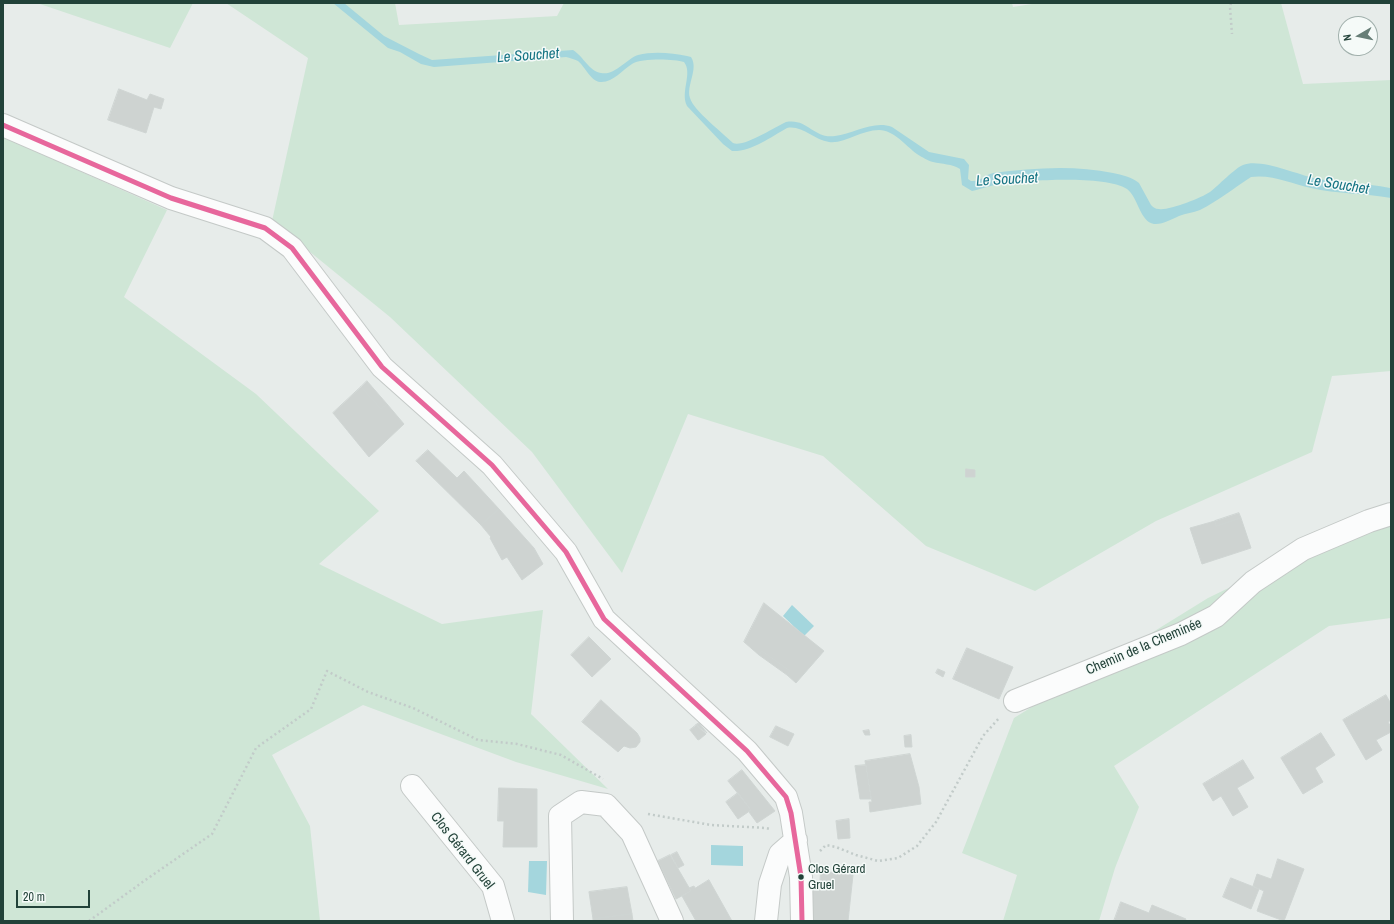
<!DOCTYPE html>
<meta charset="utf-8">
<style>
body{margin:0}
#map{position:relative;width:1394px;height:924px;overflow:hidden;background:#e7ecea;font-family:"Archivo Narrow",sans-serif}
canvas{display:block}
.frame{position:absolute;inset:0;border:4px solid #224239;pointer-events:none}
.north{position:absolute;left:1338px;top:16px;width:40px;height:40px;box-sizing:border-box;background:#f5faf8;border:1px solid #a1b0ac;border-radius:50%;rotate:261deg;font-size:11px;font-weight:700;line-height:16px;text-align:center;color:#224239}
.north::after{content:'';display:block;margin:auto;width:14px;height:18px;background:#677e77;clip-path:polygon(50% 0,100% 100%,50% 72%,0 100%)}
.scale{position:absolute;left:16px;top:890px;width:74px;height:18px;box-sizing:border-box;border:2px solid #224239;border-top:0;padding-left:5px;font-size:12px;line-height:14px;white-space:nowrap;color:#224239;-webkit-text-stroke:3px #f5faf8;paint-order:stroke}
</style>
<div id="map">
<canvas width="1394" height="924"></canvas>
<div class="frame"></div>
<div class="north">N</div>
<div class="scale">20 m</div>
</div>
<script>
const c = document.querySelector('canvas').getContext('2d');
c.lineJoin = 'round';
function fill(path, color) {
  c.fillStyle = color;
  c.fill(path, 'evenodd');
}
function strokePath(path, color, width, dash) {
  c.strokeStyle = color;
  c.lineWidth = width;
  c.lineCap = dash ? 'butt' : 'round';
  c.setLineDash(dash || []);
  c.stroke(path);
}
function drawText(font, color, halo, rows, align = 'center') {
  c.font = font + ' "Archivo Narrow",sans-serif';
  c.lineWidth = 3;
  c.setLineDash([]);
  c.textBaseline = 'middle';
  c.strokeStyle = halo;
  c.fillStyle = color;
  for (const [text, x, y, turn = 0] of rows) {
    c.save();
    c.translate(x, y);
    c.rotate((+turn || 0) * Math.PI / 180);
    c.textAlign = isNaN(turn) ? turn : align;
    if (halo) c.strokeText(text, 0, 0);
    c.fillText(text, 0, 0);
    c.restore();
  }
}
const green = new Path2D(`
 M37,3H193L170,48Z
 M226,3H395L399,25L557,16L564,3H1012L1013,7L1038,3H1281L1303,84L1391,80V371L1332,376L1312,452L1156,521L1035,591L926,546L823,456L688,414L622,573L532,452L390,317L272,221L308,58Z
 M3,137L167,210L124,297L256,394L379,511L319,564L442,624L543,610L531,714L608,789L516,762L363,705L272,755L310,826L320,921H3Z
 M1391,509V618L1329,626L1114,766L1139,807L1115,868L1099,921H1003L1017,875L962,853L1014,718L1208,598Z`);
const water = new Path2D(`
 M333,3H344L384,36L419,54L432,60L573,50C583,56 589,71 601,73C615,76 626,59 638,55C653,51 673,53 687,56L691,57C699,69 686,85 690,98C693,110 723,133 733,143C743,148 775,127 786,122C808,118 813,139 835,136C854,134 873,120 892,127L929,152L964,159L969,165L968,179L971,181C981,182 984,175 993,173C1033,168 1074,165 1113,173C1122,175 1132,177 1139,183L1151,205C1153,207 1155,209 1159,209C1168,211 1201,198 1210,192C1218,186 1235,168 1243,165C1260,158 1296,174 1314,178C1339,183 1365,183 1390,188H1391V198C1365,193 1337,194 1311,188C1292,184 1272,174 1251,177C1234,188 1218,201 1200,210C1193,213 1186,213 1179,216C1172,219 1162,225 1154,224C1140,222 1138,197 1127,189C1105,175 1028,180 1001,184C991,185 981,189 972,191L962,185L960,169C952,164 942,164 933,162C928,161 922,157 917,154C906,146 894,130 879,130C861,130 845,144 829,142C814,140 802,125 787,128C771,137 751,152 732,151L723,144L687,106C680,92 693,73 684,62C674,59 642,58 632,64C622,70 613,83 600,82C591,81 585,67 578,61C574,59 570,58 566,57L434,67L421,64L400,52L388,48Z
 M792,605L814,626L804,636L783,616Z
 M711,845L743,846V866L711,865Z
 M529,861H547L546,895L528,892Z`);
const building = new Path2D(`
 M119,89L147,100L150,94L164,99L161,109L154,107L146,133L108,120Z
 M367,381L387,404L381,409L361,387Z
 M361,387L381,409L387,404L404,424L369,457L333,413Z
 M428,450L457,478L464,471L499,509L481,525L416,461Z
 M966,469L975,470V477H966Z
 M499,509L534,548L543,564L522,580L507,557L502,560L490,538L491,537L481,525Z
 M1239,513L1241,518L1216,526L1215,521Z
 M1241,518L1251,548L1202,564L1190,528L1215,521L1216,526Z
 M764,603L824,651L796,683L787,675L790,671L762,651L759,655L744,642Z
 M589,637L611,659L592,677L571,655Z
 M967,648L1013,667L999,699L953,679Z
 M762,651L790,671L787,675L759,655Z
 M938,669L945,672L943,677L936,673Z
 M1386,695L1391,704V720L1388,722L1391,727V732L1376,740L1382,750L1366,760L1343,720Z
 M601,700L637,733L640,738V742L636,747L630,748L624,746L618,752L582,722Z
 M699,723L707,733L696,725Z
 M696,725L706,734L700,739L694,727Z
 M776,726L794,734L788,746L770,737Z
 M694,727L700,739L698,740L690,730Z
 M869,730L870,735H865L863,731Z
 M1321,733L1335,755L1315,768L1323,782L1303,794L1281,758Z
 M911,735L912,747H905L904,736Z
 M910,754L919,787L921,804L870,812L869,802H872L865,761Z
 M1243,760L1254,778L1237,788L1248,807L1233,816L1221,796L1213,801L1203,784Z
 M866,765L871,799H860L855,766Z
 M742,770L775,811L757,823L749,812L751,810L728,781Z
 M499,788L537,789V847H503L504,821H498Z
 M738,793L751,810L738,819L726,802Z
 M849,819L850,838L838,839L836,821Z
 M677,852L684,865L678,868L671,855Z
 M670,855L691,891L676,899L658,861Z
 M1278,859L1304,869L1284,921L1257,911L1264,891L1253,886L1257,874L1271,879Z
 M821,871L853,875L848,921H813L812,916L813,890L819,891Z
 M1231,878L1259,889L1251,909L1223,897Z
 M709,880L732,921H696L682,896L691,891L689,888L694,886L695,888Z
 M627,887L632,914L593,919L589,892Z
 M1121,902L1149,913L1152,905L1186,919L1185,921H1114Z
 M632,914L633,921H593V919Z`);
const path = new Path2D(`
 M1231,3L1230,7L1232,34
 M648,814L711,825L766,828L770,829
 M820,851L826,845L836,847L856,855L878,861L898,858L917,846L936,822L983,736L1000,717
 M89,921L144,881L212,834L256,748L311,709L327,671L368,692L413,708L478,740L517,744L561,755L603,779`);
const minor = new Path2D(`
 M3,125L171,198L265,228L292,248L382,367L492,465L566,552L604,619L747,751L786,797L791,813L801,877L802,921
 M1015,701L1181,634L1216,616L1253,582L1303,549L1369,521L1391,514
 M412,786L493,886L503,921
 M562,921L560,816L581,802L606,805L632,833L672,921
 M766,921L770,884L780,854L796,840`);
const bus1 = new Path2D(`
 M3,125L171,198L265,228L292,248L382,367L492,465L566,552L604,619L747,751L786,797L791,813L801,877L802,921`);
const markers = [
 [801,877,3.5,"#224239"]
];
const busNames = [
 ["Clos Gérard",808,870],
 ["Gruel",808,886]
];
const streetNames = [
 ["Chemin de la Cheminée",1144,647,-23],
 ["Clos Gérard Gruel",462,851,52]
];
const waterNames = [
 ["Le Souchet",528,56,-4],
 ["Le Souchet",1007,180,-3],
 ["Le Souchet",1338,185,9]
];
fill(green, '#cfe6d6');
fill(water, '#a4d6dd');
fill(building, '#ced3d1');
strokePath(building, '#cfd5d3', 1);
strokePath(minor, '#c4c9c7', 24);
strokePath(path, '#c2cbc9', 2.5, [2, 3]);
strokePath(minor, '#fbfcfc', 22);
strokePath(bus1, '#e7679c', 5);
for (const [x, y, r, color] of markers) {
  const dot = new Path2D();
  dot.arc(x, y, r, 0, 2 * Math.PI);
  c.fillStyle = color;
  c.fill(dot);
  strokePath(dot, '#f5faf8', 1.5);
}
drawText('13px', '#224239', '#f5faf8', busNames, 'left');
drawText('14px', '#224239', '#f5faf8', streetNames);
drawText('italic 15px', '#167484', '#f5faf8', waterNames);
</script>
